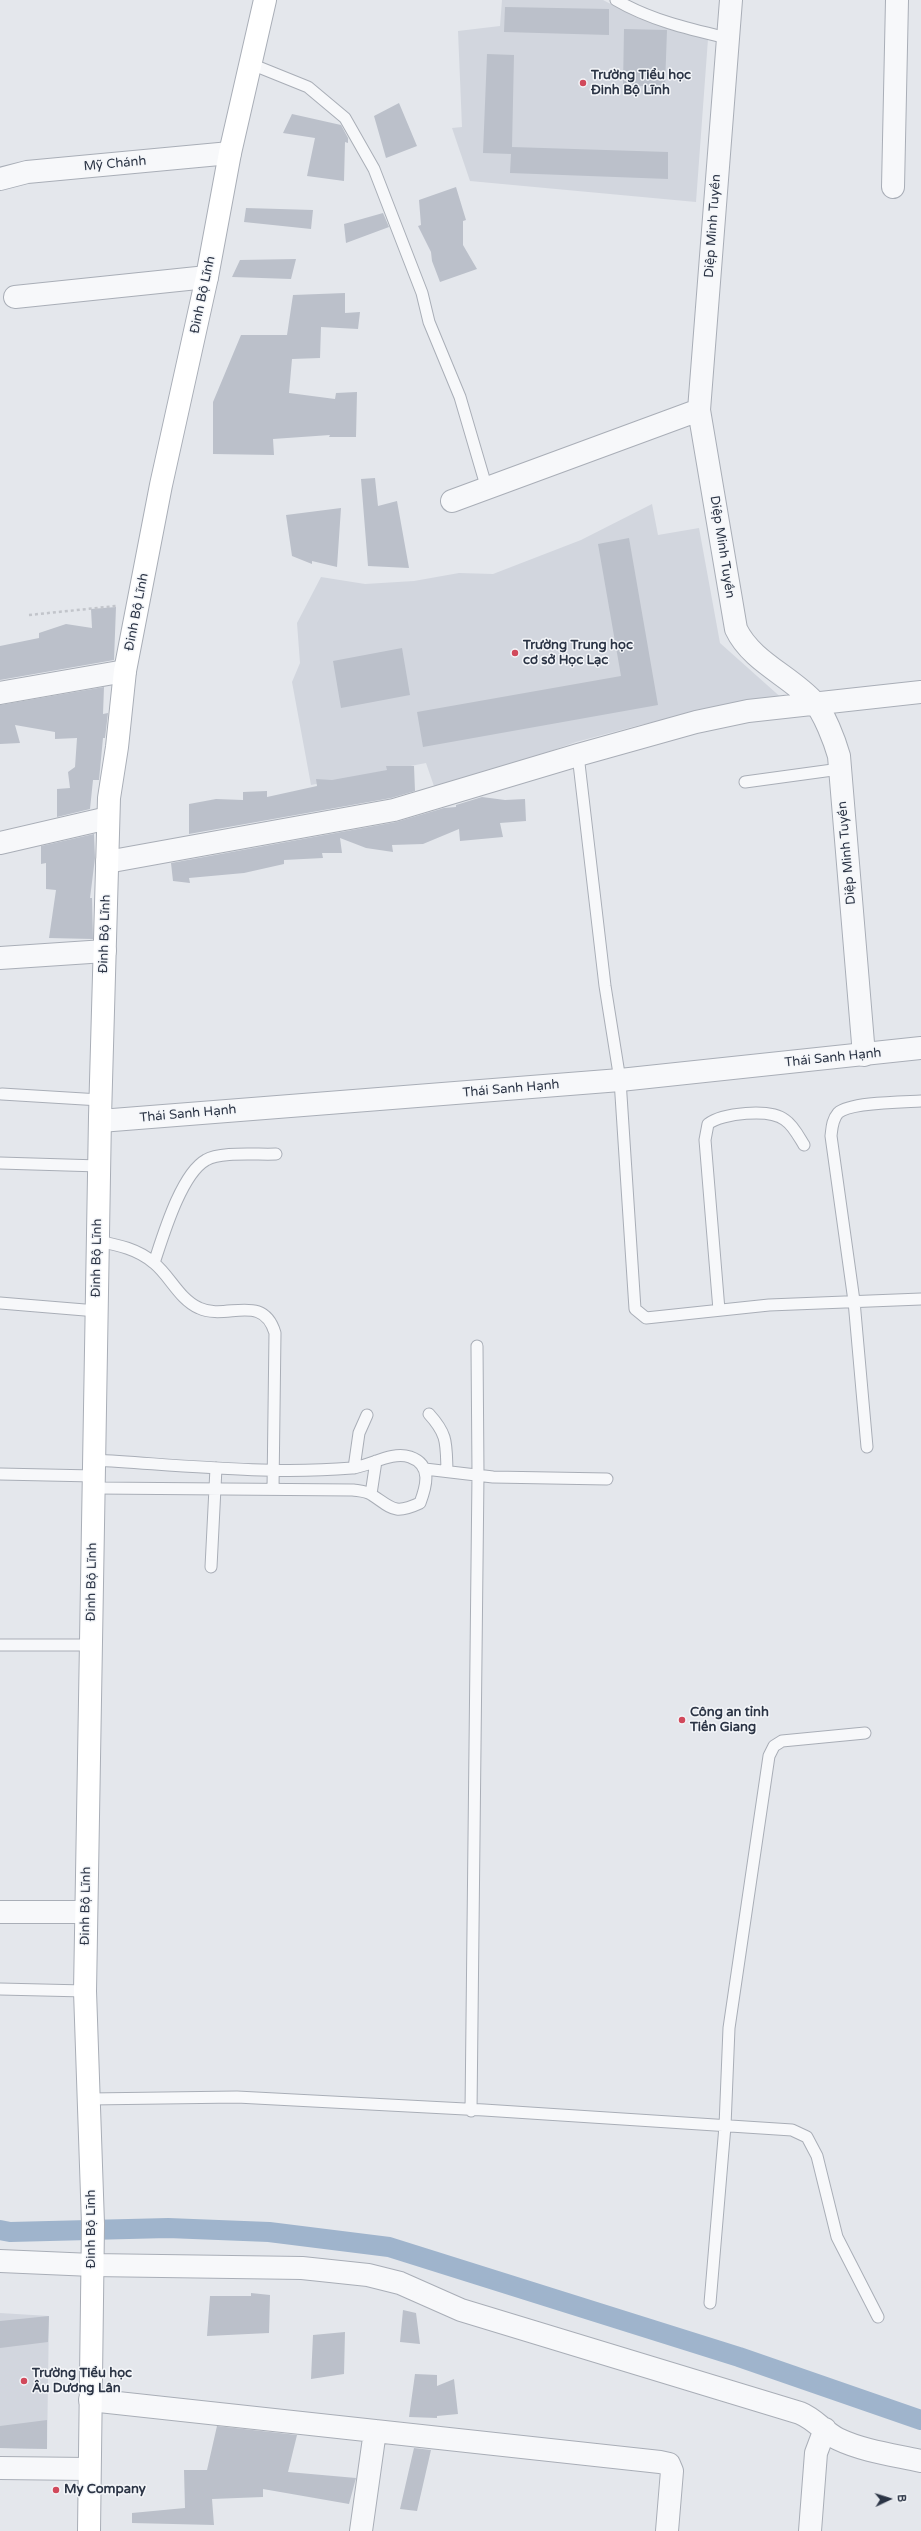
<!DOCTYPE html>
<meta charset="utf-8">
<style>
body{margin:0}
#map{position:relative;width:921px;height:2531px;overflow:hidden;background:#e4e7ec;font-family:"Varela Round",sans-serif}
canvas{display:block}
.north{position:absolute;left:869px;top:2479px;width:40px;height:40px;-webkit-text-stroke:3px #f4f6f9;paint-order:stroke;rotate:86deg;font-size:11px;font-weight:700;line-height:16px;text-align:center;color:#2b3445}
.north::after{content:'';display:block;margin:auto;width:14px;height:18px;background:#2b3445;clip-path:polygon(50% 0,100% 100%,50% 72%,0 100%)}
</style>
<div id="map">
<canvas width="921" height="2531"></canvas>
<div class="north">B</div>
</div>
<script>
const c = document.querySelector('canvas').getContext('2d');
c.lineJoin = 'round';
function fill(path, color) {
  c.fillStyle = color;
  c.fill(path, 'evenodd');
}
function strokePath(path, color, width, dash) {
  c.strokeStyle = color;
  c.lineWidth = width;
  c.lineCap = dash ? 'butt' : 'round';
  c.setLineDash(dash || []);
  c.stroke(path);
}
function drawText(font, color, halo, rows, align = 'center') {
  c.font = font + ' "Varela Round",sans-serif';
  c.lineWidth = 3;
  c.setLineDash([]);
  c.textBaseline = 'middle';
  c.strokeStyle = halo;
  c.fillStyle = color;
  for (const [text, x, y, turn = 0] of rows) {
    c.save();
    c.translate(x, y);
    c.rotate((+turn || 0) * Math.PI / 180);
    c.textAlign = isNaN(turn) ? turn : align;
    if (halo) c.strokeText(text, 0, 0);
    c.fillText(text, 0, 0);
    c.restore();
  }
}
const built = new Path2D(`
 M502,0H603L638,18L708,39L696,202L470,181L452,128L462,127L458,31L500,26Z
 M652,504L658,535L699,528L720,643L785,701L752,702L640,725L576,742L436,792L426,763L311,785L292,682L300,663L297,623L321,577L365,584L414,581L459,573L493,574L581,540Z
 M0,2313L49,2316L47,2449L0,2448Z`);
const canal = new Path2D(`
 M0,2230L10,2232L168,2228L269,2232L389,2247L739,2357L921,2420`);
const building = new Path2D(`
 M505,7L609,9V35L504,32Z
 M624,29L667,30L665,86H623Z
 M487,54L514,55L512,147L668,152V179L510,173L511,154L483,153Z
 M399,103L417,146L386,158L374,116Z
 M292,114L341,125L348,138V143L345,142L344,181L307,176L315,138L283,133Z
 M456,187L466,220L463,221V245L477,269L440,282L432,261L431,252L418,226L421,225L419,200Z
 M246,208L313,210L311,229L244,222Z
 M383,213L389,227L346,243L344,224Z
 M296,259L291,279L232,277L240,260Z
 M345,293V313L360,312L358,329L321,327L320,358L292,359L289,393L335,399L336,393L357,392L356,437H329L330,435L273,439L274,455L213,454V402L241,335H287L293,295Z
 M375,478L378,506L397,501L409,568L368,566L361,479Z
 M341,508L337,567L312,561V564L292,556L286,515Z
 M629,538L658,705L423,747L417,712L621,676L598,544Z
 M116,607L114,660L0,680V646L39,638V633L66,624L92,628L91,609Z
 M402,648L410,695L341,708L333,661Z
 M104,687L103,714L108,713L105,738H103L99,780H93L90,809L57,817V789L70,788L68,772L75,767L77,738L55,739V732L15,725L20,743L0,744V705Z
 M386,766H414L415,791L391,798L189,834V804L216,799L243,800V792L267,791V797L317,786L316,779L332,780L387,770Z
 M482,797L505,800L525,799L526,821L500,823L503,837L460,841L459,829L423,844L392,845L393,852L366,848L340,838L342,853H322L323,858L284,860V864L244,873L189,878L190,883L173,881L171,863L396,822L444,808L456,807V805Z
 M94,834L95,858L90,898H92L93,939L49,938L56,890L46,889V863L41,864V846Z
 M251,2293L270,2295L269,2333L207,2336L210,2296H251Z
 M403,2310L416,2313L420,2344L400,2342Z
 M49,2316L48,2342L0,2348V2321Z
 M345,2332L344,2374L311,2379L313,2335Z
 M415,2374L437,2375V2386L454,2379L458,2414L437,2416V2418L409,2417Z
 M47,2420V2449L0,2448V2426Z
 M217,2426L297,2435L288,2472L356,2478L349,2504L263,2489V2497L212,2499L214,2525L132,2523V2513L185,2508L184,2470H207Z
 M414,2448L431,2450L417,2511L400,2509Z`);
const path = new Path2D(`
 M29,615L116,606`);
const service = new Path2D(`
 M616,0C650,20 689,29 727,38
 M251,64L308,87L345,118L374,169L422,293L429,322L460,397L487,489
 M578,755L605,986L620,1080L635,1309L646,1318L769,1305L921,1299
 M745,782L840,769
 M2,1094L100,1100
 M0,1163L99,1166
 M98,1241C118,1245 138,1249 154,1263C170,1276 179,1299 199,1308C226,1321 263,1292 275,1333L273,1489
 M154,1263C163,1236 181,1174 206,1160C220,1151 259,1155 276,1154
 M0,1303L97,1311
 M719,1310L705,1140L708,1124C722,1113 770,1108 785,1120C793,1125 799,1137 804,1145
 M429,1414C448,1435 446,1443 447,1471
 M867,1447L854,1301L831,1136C832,1128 832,1120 838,1113C850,1102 903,1102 921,1101
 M95,1460C180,1465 267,1475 352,1468C371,1466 391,1451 410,1457C433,1465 426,1487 420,1503C394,1515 392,1508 372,1495C367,1491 359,1491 353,1490L95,1488
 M354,1468L359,1433L367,1415
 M425,1469L493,1477L607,1479
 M0,1474L94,1476
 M371,1494L376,1461
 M211,1567L216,1468
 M0,1645H91
 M0,1989L85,1991
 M90,2099L237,2097L484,2110L792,2130L807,2137L817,2156L837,2237L878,2317
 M471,2111L478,1474L477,1346
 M710,2303L725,2126L729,2028L769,1756L774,1746L782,1741L865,1733`);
const minor = new Path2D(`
 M731,0L699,410L736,629C751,661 790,676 813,701C824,712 835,742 839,756L864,1055
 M0,179L27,172L230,153
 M893,187L897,0
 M15,297L207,277
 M452,501L699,410
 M0,693L125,671
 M0,843L108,818
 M107,862L394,810L578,755L696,722L748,711L921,692
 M0,958L105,951
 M0,1912H86
 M0,2261L92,2265L302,2268L368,2275L400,2283L461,2310L800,2413C815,2419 824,2432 838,2439C863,2451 894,2455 921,2461
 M90,2400L660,2462L669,2464L672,2471L667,2531
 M0,2468L88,2469
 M361,2531L375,2431
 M810,2531L816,2453L825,2429`);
const tertiary = new Path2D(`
 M100,1121L620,1080L921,1048`);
const secondary = new Path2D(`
 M89,2531L93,2224L85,1991L100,1117L109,798L117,747L125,671L161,485L207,277L230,153L265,0`);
const markers = [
 [583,83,4,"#d1495b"],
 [515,653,4,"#d1495b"],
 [682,1720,4,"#d1495b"],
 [24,2381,4,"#d1495b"],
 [56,2490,4,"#d1495b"]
];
const poiNames = [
 ["Trường Tiểu học",591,76],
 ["Đinh Bộ Lĩnh",591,91],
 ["Trường Trung học",523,646],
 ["cơ sở Học Lạc",523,661],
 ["Công an tỉnh",690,1713],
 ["Tiền Giang",690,1728],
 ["Trường Tiểu học",32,2374],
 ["Âu Dương Lân",32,2389],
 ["My Company",64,2490]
];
const streetNames = [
 ["Mỹ Chánh",115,164,-5],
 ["Diệp Minh Tuyền",713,226,-86],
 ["Đinh Bộ Lĩnh",203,295,-78],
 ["Diệp Minh Tuyền",722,547,81],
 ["Đinh Bộ Lĩnh",137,612,-79],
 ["Diệp Minh Tuyền",847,853,-95],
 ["Đinh Bộ Lĩnh",105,934,-88],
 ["Thái Sanh Hạnh",833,1058,-6],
 ["Thái Sanh Hạnh",511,1089,-5],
 ["Thái Sanh Hạnh",188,1114,-5],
 ["Đinh Bộ Lĩnh",97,1258,-89],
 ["Đinh Bộ Lĩnh",92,1582,-89],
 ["Đinh Bộ Lĩnh",86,1906,-89],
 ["Đinh Bộ Lĩnh",92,2229,-90]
];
fill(built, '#d2d6de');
strokePath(canal, '#9fb4cc', 20);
fill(building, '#bbc0ca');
strokePath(service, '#a9aeb7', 13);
strokePath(minor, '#a9aeb7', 24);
strokePath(tertiary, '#a9aeb7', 24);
strokePath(secondary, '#a9aeb7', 24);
strokePath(path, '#c2c5cb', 2.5, [3, 3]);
strokePath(service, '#f7f8fa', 11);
strokePath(minor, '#f7f8fa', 22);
strokePath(tertiary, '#f7f8fa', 22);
strokePath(secondary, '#fff', 22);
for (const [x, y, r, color] of markers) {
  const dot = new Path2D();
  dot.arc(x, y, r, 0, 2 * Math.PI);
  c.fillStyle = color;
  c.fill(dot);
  strokePath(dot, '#f4f6f9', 1.5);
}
drawText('bold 13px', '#2b3445', '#f4f6f9', poiNames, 'left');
drawText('13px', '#2b3445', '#f4f6f9', streetNames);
</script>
